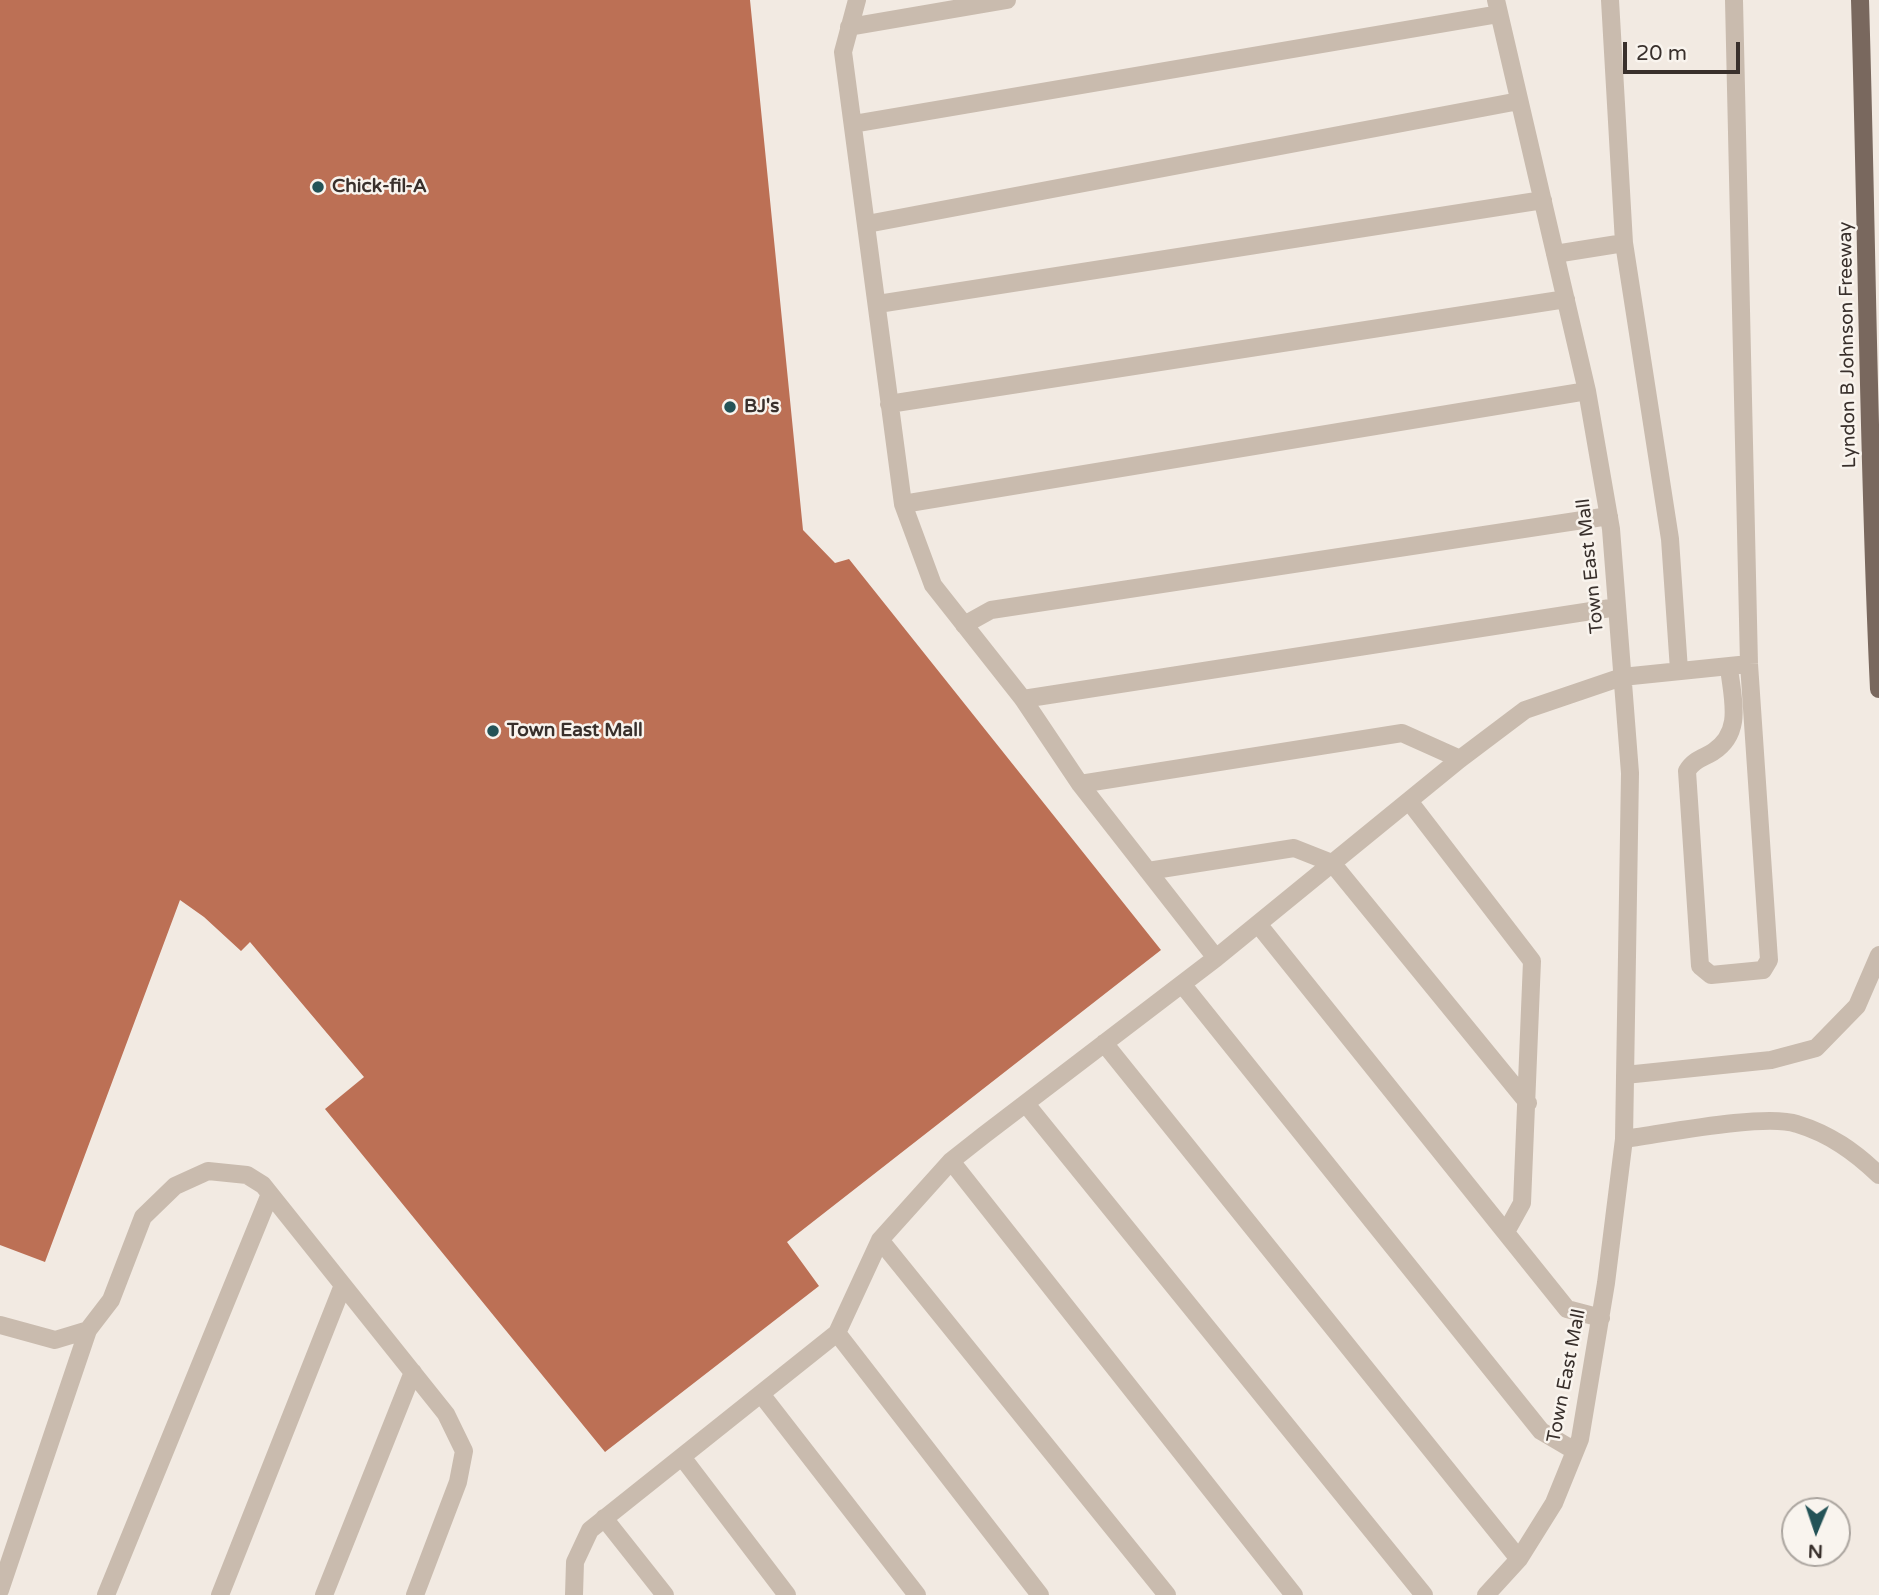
<!DOCTYPE html>
<style>
body{margin:0}
#map{position:relative;width:1879px;height:1595px;overflow:hidden;background:#f2eae2;font-family:"Varela Round",sans-serif}
canvas{display:block}
.north{position:absolute;left:1781px;top:1497px;width:70px;height:70px;box-sizing:border-box;background:#f9f4ee;border:2px solid #aca6a0;border-radius:50%;rotate:182deg;font-size:19px;font-weight:700;line-height:28px;text-align:center;color:#39302c}
.north::after{content:'';display:block;margin:auto;width:24px;height:32px;background:#245357;clip-path:polygon(50% 0,100% 100%,50% 72%,0 100%)}
.scale{position:absolute;left:1623px;top:42px;width:117px;height:32px;box-sizing:border-box;border:4px solid #39302c;border-top:0;padding-left:9px;font-size:21px;line-height:24px;white-space:nowrap;color:#39302c;-webkit-text-stroke:5px #f9f4ee;paint-order:stroke}
</style>
<div id="map">
<canvas width="1879" height="1595"></canvas>
<div class="north">N</div>
<div class="scale">20 m</div>
</div>
<script>
const c = document.querySelector('canvas').getContext('2d');
c.lineJoin = 'round';
function fill(path, color) {
  c.fillStyle = color;
  c.fill(path, 'evenodd');
}
function strokePath(path, color, width, dash) {
  c.strokeStyle = color;
  c.lineWidth = width;
  c.lineCap = dash ? 'butt' : 'round';
  c.setLineDash(dash || []);
  c.stroke(path);
}
function drawText(font, color, halo, rows, align = 'center') {
  c.font = font + ' "Varela Round",sans-serif';
  c.lineWidth = 5;
  c.setLineDash([]);
  c.textBaseline = 'middle';
  c.strokeStyle = halo;
  c.fillStyle = color;
  for (const [text, x, y, turn = 0] of rows) {
    c.save();
    c.translate(x, y);
    c.rotate((+turn || 0) * Math.PI / 180);
    c.textAlign = isNaN(turn) ? turn : align;
    if (halo) c.strokeText(text, 0, 0);
    c.fillText(text, 0, 0);
    c.restore();
  }
}
const building = new Path2D(`
 M0,0H750L803,530L835,563L849,559L1161,950L787,1242L819,1286L605,1452L325,1109L364,1077L250,942L241,951L204,917L180,900L45,1262L0,1245Z`);
const minor = new Path2D(`
 M857,0L843,52L903,504L933,585L1023,699L1080,784L1216,958
 M1610,0L1624,243
 M849,27L1007,0
 M853,124L1499,14
 M867,224L1519,101
 M1555,254L1624,243L1670,539L1679,670
 M878,304L1543,200
 M889,404L1566,299
 M903,504L1587,391
 M964,625L991,610L1609,516
 M1729,667C1732,698 1744,732 1713,752C1703,758 1693,760 1687,771L1700,966L1711,975L1763,970L1769,960L1749,664L1734,0
 M1023,699L1617,607
 M1080,784L1402,733L1460,759
 M1409,801L1532,961L1522,1203L1506,1232
 M1148,871L1294,848L1332,863L1528,1103
 M1258,924L1567,1309L1601,1318
 M1182,984L1541,1431L1575,1451
 M1104,1043L1519,1559
 M1625,1075L1771,1060L1816,1048L1857,1006L1879,955
 M1026,1104L1424,1595
 M1624,1139C1662,1134 1765,1113 1797,1124C1830,1134 1855,1152 1879,1175
 M951,1161L1294,1595
 M880,1240L1167,1595
 M0,1325L55,1340L88,1330L111,1300L143,1217L175,1186L208,1171L247,1175L263,1185L446,1414L464,1451L458,1482L415,1595
 M837,1333L1040,1595
 M761,1394L917,1595
 M682,1457L787,1595
 M604,1518L665,1595
 M0,1590L88,1330
 M106,1595L270,1194
 M220,1595L343,1285
 M324,1595L413,1372
 M574,1595L575,1562L590,1530L837,1333L880,1240L951,1161L984,1135L1216,958L1460,759L1525,710L1622,677L1749,664
 M1486,1595L1519,1559L1554,1503L1580,1439L1606,1283L1624,1139L1630,773L1611,529L1587,391L1496,0`);
const major = new Path2D(`
 M1860,0C1867,230 1868,460 1879,689`);
const markers = [
 [318,187,7,"#245357"],
 [730,407,7,"#245357"],
 [493,731,7,"#245357"]
];
const poiNames = [
 ["Chick-fil-A",332,187],
 ["BJ's",744,407],
 ["Town East Mall",507,731]
];
const streetNames = [
 ["Lyndon B Johnson Freeway",1848,345,-91],
 ["Town East Mall",1591,566,-96],
 ["Town East Mall",1567,1376,-79]
];
fill(building, '#bc7055');
strokePath(minor, '#c9bbae', 18);
strokePath(major, '#79685e', 18);
for (const [x, y, r, color] of markers) {
  const dot = new Path2D();
  dot.arc(x, y, r, 0, 2 * Math.PI);
  c.fillStyle = color;
  c.fill(dot);
  strokePath(dot, '#f9f4ee', 2.5);
}
drawText('bold 19px', '#39302c', '#f9f4ee', poiNames, 'left');
drawText('19px', '#39302c', '#f9f4ee', streetNames);
</script>
